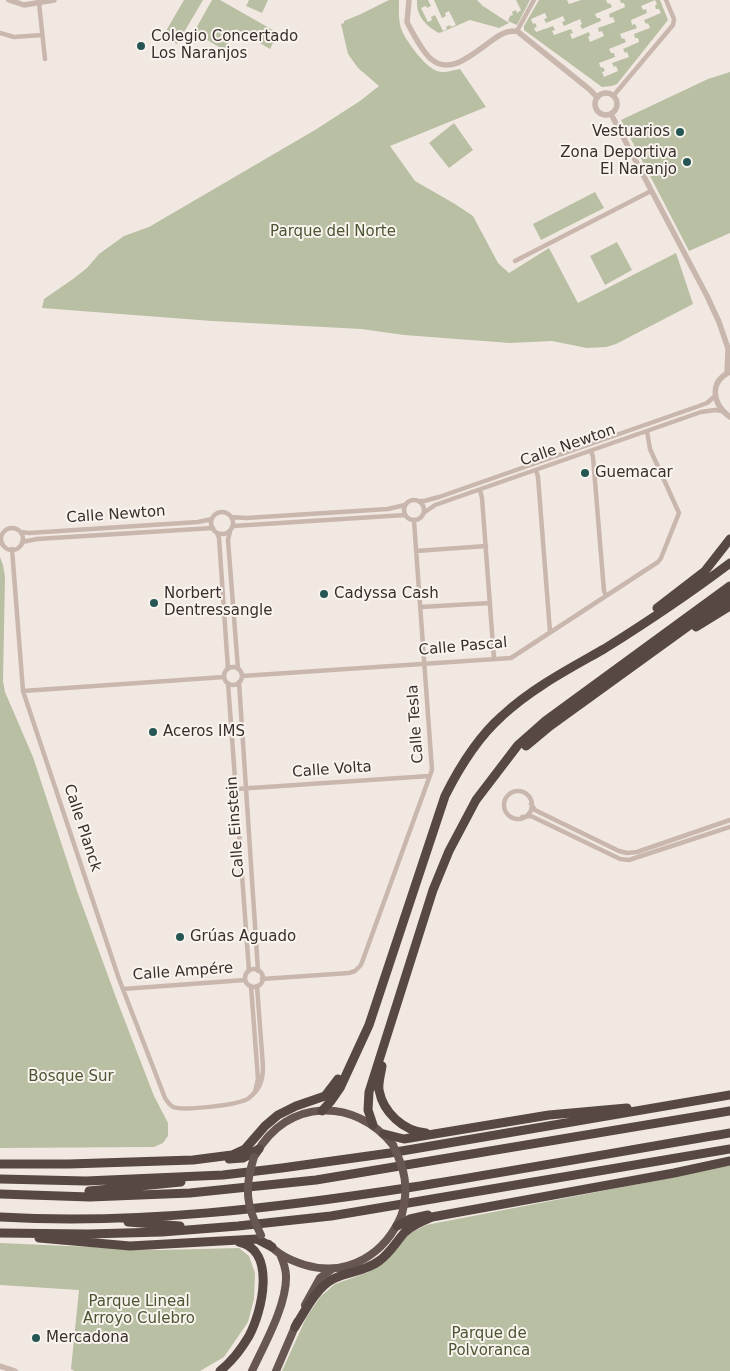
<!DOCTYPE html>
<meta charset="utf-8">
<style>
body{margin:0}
canvas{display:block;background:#f1e8e2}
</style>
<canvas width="730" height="1371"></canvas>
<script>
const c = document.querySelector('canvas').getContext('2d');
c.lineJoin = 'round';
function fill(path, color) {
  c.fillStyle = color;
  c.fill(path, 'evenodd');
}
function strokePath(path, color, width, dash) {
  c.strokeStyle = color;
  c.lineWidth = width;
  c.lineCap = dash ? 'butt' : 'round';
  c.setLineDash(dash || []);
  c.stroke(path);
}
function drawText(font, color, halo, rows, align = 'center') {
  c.font = font + ' "DejaVu Sans",sans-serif';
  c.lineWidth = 4;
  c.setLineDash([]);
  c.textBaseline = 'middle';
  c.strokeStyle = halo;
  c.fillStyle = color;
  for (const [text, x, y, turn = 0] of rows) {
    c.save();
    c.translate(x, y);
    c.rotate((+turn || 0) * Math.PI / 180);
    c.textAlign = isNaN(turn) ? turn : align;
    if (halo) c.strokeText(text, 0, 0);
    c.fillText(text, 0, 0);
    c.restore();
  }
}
const green = new Path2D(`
 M184,0H203L177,44L163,36Z
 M212,0H220L278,33L270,49L236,29L224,50L194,32Z
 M249,0H268L262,13L246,6Z
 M389,0H399C399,10 398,21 402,31C407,42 425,67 437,71C444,74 453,70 460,69L486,107L390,146L415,181L455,204L473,216L498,263L509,273L549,248L578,303L676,253L693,304L616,344L606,347L587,348L552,341L510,343L404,335L361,329L212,321L42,308L44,299L73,279L87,268L99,254L124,236L149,227L315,130L360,101L379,86L358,68L348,54L341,24L344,23V21L361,14Z
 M417,0H428L431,6L427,8L426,6L421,8L428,22L432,20L431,17L435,15L443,31L447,29L446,27L450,25L451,27L456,25L449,11L445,13L446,16L442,18L434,0H477L483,6L509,23L499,28L470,20L442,32L439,33C426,26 416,16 417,0Z
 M516,0H530L517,25L508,21L510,16L513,15L512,12L516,10L517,13L521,10Z
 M539,0H567L569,4L581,0H606L608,4L610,3L612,7L595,14L597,18H600L601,21L582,29L580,25L582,24L580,19L564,26L562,22L565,21L563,16L546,23L544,19L547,18L545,13L531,19L533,24L535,23L537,27L534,28L536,32L553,26L555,30L552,31L554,35L571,29L573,33L570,34L572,39L589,32L590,36L588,37L590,42L604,36L602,31L599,32L598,28L615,22L613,17L610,18L609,14L625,7L624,3H621L620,0H655L641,6L643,10L646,9L647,13L631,20L632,25L635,24L637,28L620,34L622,39L624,38L626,42L609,49L611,53H614L615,57L599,63L601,68L603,67L605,71L602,72L604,77L618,71L616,66L614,67L612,63L629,57L627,52L625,53L623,49L639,42L638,38H635L634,34L650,28L648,23L646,24L644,20L661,13L659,9H656L655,6L657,4L655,0H660L668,20L617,84L612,86L602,87L524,30V26Z
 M730,72V233L689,251L621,120L708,79Z
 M454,123L473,150L449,168L429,143Z
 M595,192L604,208L541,240L533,224Z
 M617,242L632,270L605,285L590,256Z
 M0,557L3,565L5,577L3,681L5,692L33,757L77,891L118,1003L154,1096L168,1123V1136L163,1143L154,1147L0,1148Z
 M730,1163V1371H282L306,1318L320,1297L335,1284L369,1272L387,1260L409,1234L426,1225L654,1181Z
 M0,1243L159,1250L239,1248L249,1256L255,1273L254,1299L248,1322L224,1357L200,1371H74L71,1369L79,1290L0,1285Z`);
const minor = new Path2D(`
 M39,3L45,59
 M517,31L534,0
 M0,33L14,37L42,35
 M614,95L673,25L674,19L666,0
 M515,261L651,191
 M591,451L593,457L604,591L606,596
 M536,470L538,477L550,632
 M480,490L482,498L494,659
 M404 510a10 10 0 1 1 20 0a10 10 0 1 1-20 0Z
 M420,501H424L439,497L699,406L707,403L715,396
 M425,512L435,505L701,412L715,410L722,411
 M211 523a11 11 0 1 1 22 0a11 11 0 1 1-22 0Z
 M231,517L246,518L388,509L405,505
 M233,526L405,515
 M1 539a11 11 0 1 1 22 0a11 11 0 1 1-22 0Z
 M230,531L228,540L238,669
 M21,532L29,533L198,522L212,519
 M217,533L219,538L228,669
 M22,542L37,539L213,528
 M12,549L23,691L119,979L165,1098C168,1102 169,1105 173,1107C184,1111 240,1105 249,1098C260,1089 263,1080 263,1067L257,986
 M416,551L486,546
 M421,607L490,603
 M224 676a9 9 0 1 1 18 0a9 9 0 1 1-18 0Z
 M242,676L511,658L658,562L661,558L679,513L650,449L647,431
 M239,682L258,971
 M228,683L249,971
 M23,691L224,677
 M236,789L429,776
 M504 805a14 14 0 1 1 28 0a14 14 0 1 1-28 0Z
 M531,804L535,810L543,814L619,851L627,853L637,852L730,820
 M522,817L531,816L620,859L629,860L730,827
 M245 978a9 9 0 1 1 18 0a9 9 0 1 1-18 0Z
 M262,979L349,973L355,971L361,965L432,770L414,521
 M251,986L258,1079L255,1092
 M123,989L245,980`);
const tertiary = new Path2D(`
 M9,0L24,5L54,0
 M409,0L407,22L409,26C415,37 422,51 431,59C454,79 482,44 502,34C507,31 512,31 517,31L589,89L597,97
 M595 104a11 11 0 1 1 22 0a11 11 0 1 1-22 0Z
 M611,114L707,296L719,322L730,354
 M730,372C708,382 713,405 730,417
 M727,373L728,350
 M0,1366L15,1371`);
const trunk = new Path2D(`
 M256,1154C287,1098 355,1097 393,1145
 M269,1244C278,1255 292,1261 305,1265C349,1278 386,1253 402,1214
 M305,1305L320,1278L332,1269
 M252,1371C264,1345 287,1305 286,1276C286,1268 283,1261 280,1254
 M276,1371L297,1322`);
const motorway = new Path2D(`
 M657,608L705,571L730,539
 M696,627L730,606
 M526,746L550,726L730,596
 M382,1066C381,1074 378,1082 379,1090C383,1112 403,1131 426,1133
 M322,1111L331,1101L340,1088L369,1025L445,796C460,766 477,738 502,716C532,688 569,669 604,649C647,622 689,594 730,563
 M373,1125L368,1110L369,1092L433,890L449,851L476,800L518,745L544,722L730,586
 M384,1134L404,1139L549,1115L627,1108
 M229,1159L243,1158L259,1149
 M0,1164H69L193,1160L232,1155L245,1149L265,1126L278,1115L296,1106L325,1096L338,1079
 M0,1179L86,1181L223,1175L282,1168L390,1153L730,1095
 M89,1191L181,1182
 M0,1194L90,1197L190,1193L316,1180L730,1111
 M0,1217C139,1225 277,1208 413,1187C519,1170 624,1151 730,1133
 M128,1222L180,1226
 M397,1226L410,1219L428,1215
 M0,1233L88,1234L162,1232L238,1226L331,1216L730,1149
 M39,1238L130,1246L257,1239L272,1247
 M295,1327C305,1311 316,1288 333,1279C349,1271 364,1272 379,1261C390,1253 396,1242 405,1232C413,1225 422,1221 432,1217L674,1173L730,1161
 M220,1371C231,1362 242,1348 249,1336C262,1312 277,1250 239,1242`);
const trunkBridge = new Path2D(`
 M393,1145C405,1170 409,1187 402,1214
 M254,1157C244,1188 246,1206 261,1235`);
const markers = [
 [141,46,5,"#255653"],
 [680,132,5,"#255653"],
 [687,162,5,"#255653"],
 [585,473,5,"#255653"],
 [324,594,5,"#255653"],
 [154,603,5,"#255653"],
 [153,732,5,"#255653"],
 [180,937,5,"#255653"],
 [36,1338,5,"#255653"]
];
const poiNames = [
 ["Colegio Concertado",151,37],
 ["Los Naranjos",151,54],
 ["Vestuarios",670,132,"right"],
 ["Zona Deportiva",677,153,"right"],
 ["El Naranjo",677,170,"right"],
 ["Guemacar",595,473],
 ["Norbert",164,594],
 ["Dentressangle",164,611],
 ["Cadyssa Cash",334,594],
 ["Aceros IMS",163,732],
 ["Grúas Aguado",190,937],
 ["Mercadona",46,1338]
];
const parkNames = [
 ["Parque del Norte",333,232],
 ["Bosque Sur",71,1077],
 ["Parque Lineal",139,1302],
 ["Arroyo Culebro",139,1319],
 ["Parque de",489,1334],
 ["Polvoranca",489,1351]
];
const streetNames = [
 ["Calle Newton",568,446,-19],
 ["Calle Newton",116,515,-4],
 ["Calle Pascal",463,647,-5],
 ["Calle Tesla",416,724,-94],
 ["Calle Volta",332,770,-4],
 ["Calle Einstein",236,827,-94],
 ["Calle Planck",82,828,72],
 ["Calle Ampére",183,972,-4]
];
fill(green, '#b9bfa3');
strokePath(minor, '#c9b7ae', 4.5);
strokePath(tertiary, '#c9b7ae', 5.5);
strokePath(trunk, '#685652', 8);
strokePath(motorway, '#584844', 9);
strokePath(trunkBridge, '#685652', 8);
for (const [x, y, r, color] of markers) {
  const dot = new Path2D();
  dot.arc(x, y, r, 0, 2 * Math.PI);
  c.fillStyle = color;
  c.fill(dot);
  strokePath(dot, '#f9f3ee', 2);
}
drawText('15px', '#382e2c', '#f9f3ee', poiNames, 'left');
drawText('15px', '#4c5432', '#f9f3ee', parkNames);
drawText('15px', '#382e2c', '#f9f3ee', streetNames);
</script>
